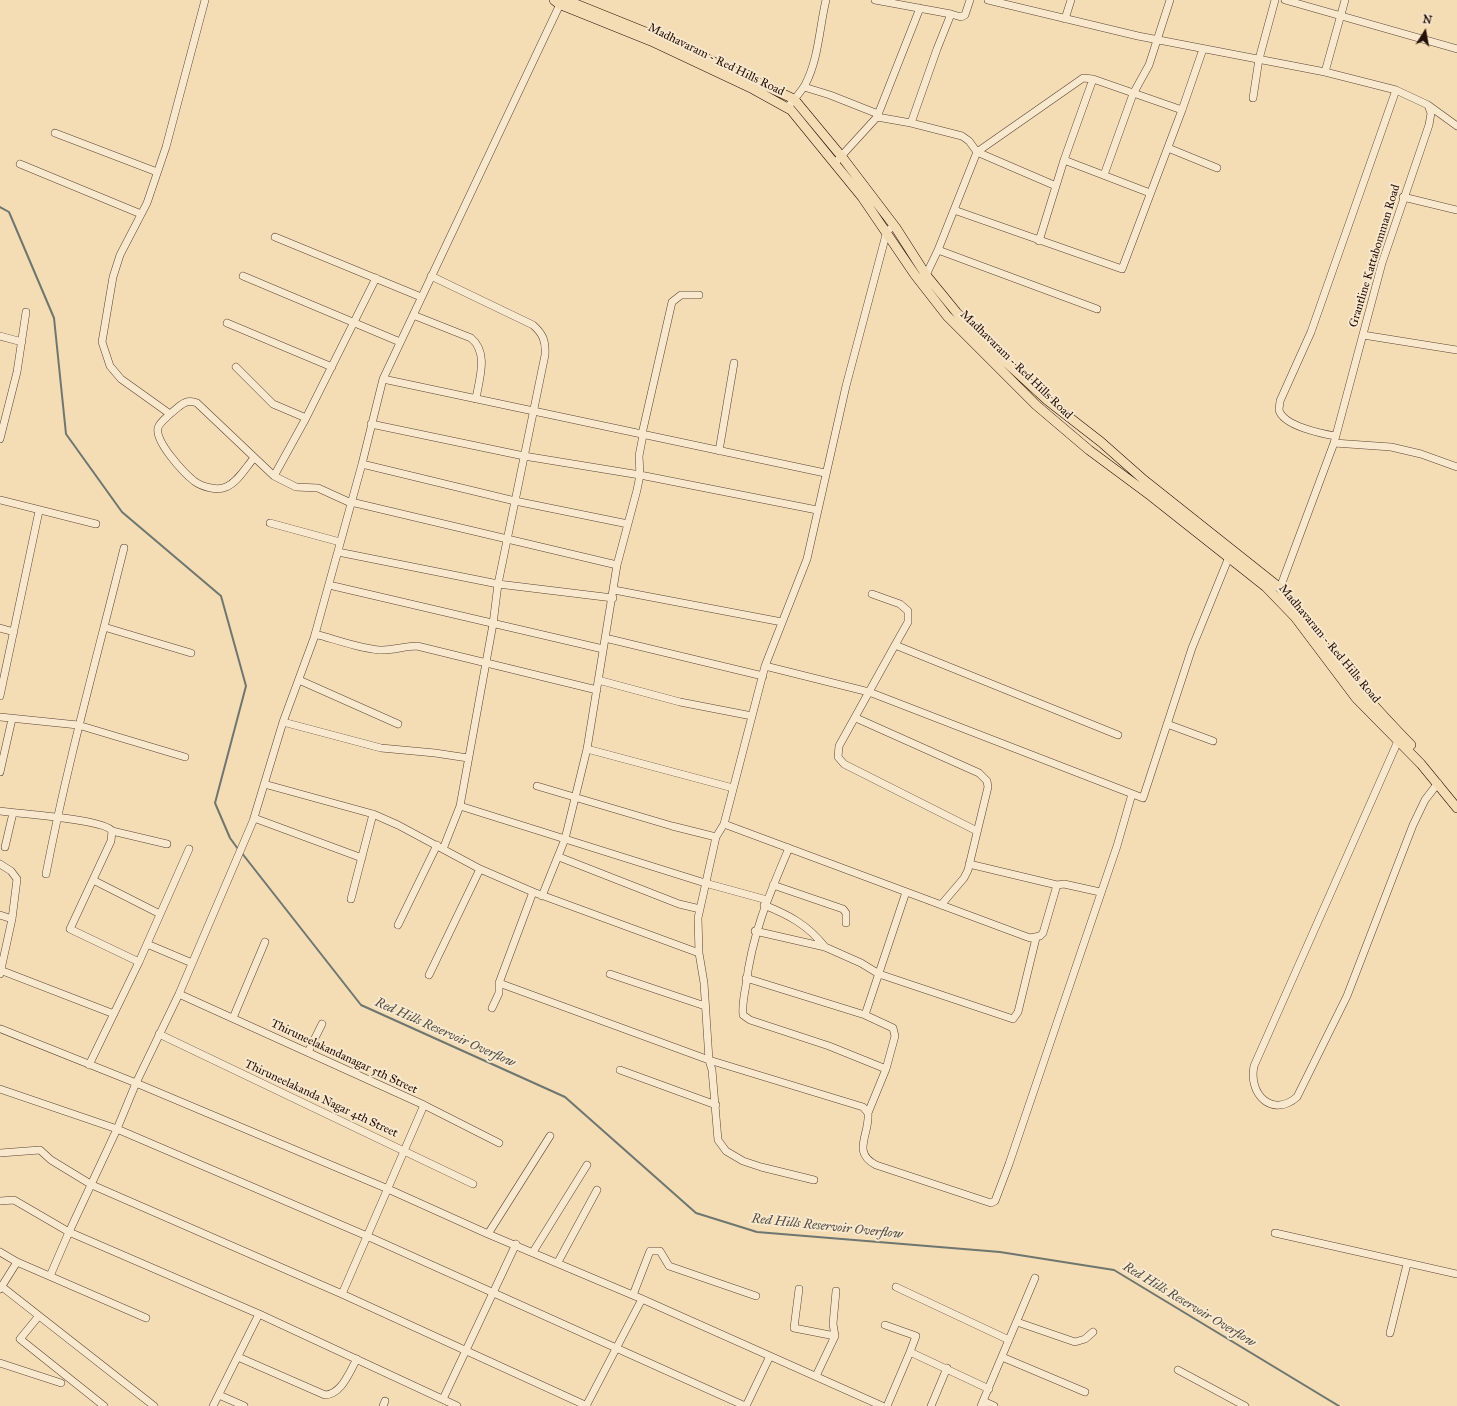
<!DOCTYPE html>
<style>
body{margin:0}
#map{position:relative;width:1457px;height:1406px;overflow:hidden;background:#f4dcb4;font-family:"IM FELL Great Primer",serif}
canvas{display:block}
.north{position:absolute;left:1405px;top:12px;width:40px;height:40px;-webkit-text-stroke:3px #f8e8ce;paint-order:stroke;rotate:11deg;font-size:11px;font-weight:700;line-height:16px;text-align:center;color:#251007}
.north::after{content:'';display:block;margin:auto;width:14px;height:18px;background:#251007;clip-path:polygon(50% 0,100% 100%,50% 72%,0 100%)}
</style>
<div id="map">
<canvas width="1457" height="1406"></canvas>
<div class="north">N</div>
</div>
<script>
const c = document.querySelector('canvas').getContext('2d');
c.lineJoin = 'round';
function strokePath(path, color, width, dash) {
  c.strokeStyle = color;
  c.lineWidth = width;
  c.lineCap = dash ? 'butt' : 'round';
  c.setLineDash(dash || []);
  c.stroke(path);
}
function drawText(font, color, halo, rows, align = 'center') {
  c.font = font + ' "IM FELL Great Primer",serif';
  c.lineWidth = 4;
  c.setLineDash([]);
  c.textBaseline = 'middle';
  c.strokeStyle = halo;
  c.fillStyle = color;
  for (const [text, x, y, turn = 0] of rows) {
    c.save();
    c.translate(x, y);
    c.rotate((+turn || 0) * Math.PI / 180);
    c.textAlign = isNaN(turn) ? turn : align;
    if (halo) c.strokeText(text, 0, 0);
    c.fillText(text, 0, 0);
    c.restore();
  }
}
const stream = new Path2D(`
 M0,207L9,212L54,318L66,434L122,512L221,596L246,686L215,803L230,838L238,849
 M241,852L361,1005L565,1097L696,1213L757,1232L1000,1252L1114,1270L1339,1406`);
const minor = new Path2D(`
 M205,0L166,147L147,203L120,255L113,277L102,342L110,366L121,379L170,414C179,407 185,398 197,403L274,476L296,487L318,488L351,503
 M875,0L951,14
 M988,0L1138,36L1325,72
 M1285,0L1457,49
 M1065,19L1071,0
 M804,87L830,95L878,114
 M1253,98L1259,59L1275,0
 M1428,105L1457,126
 M787,108C793,101 800,93 805,85C819,58 819,29 826,0
 M877,117L920,8
 M911,123L962,136L969,141L977,152L1056,186
 M55,133L157,172
 M1168,148L1217,168
 M1064,160L1150,193
 M835,163L877,117L911,123L937,49L951,14L961,17L965,15L970,0
 M20,164L141,214
 M1104,175L1133,94L1149,65L1170,0
 M1403,197L1457,210
 M954,210L1122,269L1182,110
 M275,237L421,297
 M1039,241L1064,160L1093,79
 M938,250L1097,309
 M926,275L938,250L977,152L1083,78L1093,79L1182,110L1203,49
 M243,276L400,342
 M431,276L533,325C543,334 546,341 545,355L498,584L493,624L460,806L443,849
 M413,315L471,338C489,353 479,379 476,399
 M227,323L332,367
 M1363,335L1457,350
 M0,336L22,342
 M236,367L273,404L306,418
 M383,379L825,473
 M170,414C166,418 159,423 158,428C155,442 184,473 194,481C202,487 217,491 226,487C238,482 246,467 254,458
 M371,424L524,456L640,475L817,510
 M642,434L672,302L681,295H699
 M1336,436C1323,434 1283,426 1279,410C1279,407 1280,404 1280,401L1311,332L1396,90
 M0,439L17,372L26,312
 M1334,443L1391,447L1421,454L1457,467
 M719,451L734,363
 M362,464L515,501L628,524
 M274,476L306,418L376,278
 M0,500L96,524
 M351,502L617,565
 M270,523L340,542
 M338,552L498,584L613,598
 M329,585L603,649
 M1280,588L1334,443L1382,263L1429,125L1431,113L1428,105L1396,90L1325,72L1345,0
 M614,590L782,622
 M872,594L900,604L908,611V622L895,645
 M104,627L191,653
 M0,628L14,632
 M315,634C335,639 363,650 383,650C394,650 406,646 417,646L597,690
 M605,638L763,676
 M765,666L869,692L1143,798L1192,648L1229,557
 M299,680L398,724
 M598,680L680,702L752,716
 M0,696L39,511
 M0,717L78,725L185,757
 M856,718L979,773L987,781L988,787L968,870L964,878L941,905
 M283,722L381,748L435,753L468,758
 M1167,724L1213,741
 M1398,741L1254,1066C1248,1095 1273,1118 1297,1097L1347,996L1413,825L1425,800L1438,783
 M587,749L733,788
 M0,772L12,719
 M264,784L373,814L398,825L480,869L533,892L699,953L698,918L716,837L724,824L765,666L807,559L846,386L887,231L894,226
 M537,786L672,826L716,837
 M460,806L705,883L767,900
 M0,811C19,814 104,819 112,831L111,841L70,929L139,962
 M254,818L362,858
 M724,824L1030,938L1040,936L1043,933L1057,885L1064,884L1100,892
 M112,831L167,844
 M977,831L844,764L838,757L839,746L895,645L1118,735
 M5,847L13,813
 M789,848C769,895 752,934 746,985C744,995 742,1005 743,1015L750,1020L829,1046L886,1069L868,1113
 M559,857L679,904L700,909
 M0,864L11,871L17,879L12,919L0,974
 M969,864L1057,885
 M46,874C67,764 97,657 124,548
 M93,880L160,914
 M773,885L843,909L846,913V923
 M542,896L565,839L587,749L617,565L637,490L640,475L639,456L643,435
 M351,899L373,814
 M764,905C789,915 808,925 825,947
 M0,915L12,919
 M398,925L437,845
 M755,931L825,947L861,963L879,974L1013,1019L1018,1012L1036,938
 M147,944L192,963
 M699,953L704,983L709,1060L712,1070L718,1140L726,1151L743,1161L761,1167L814,1180
 M0,970L114,1014
 M610,974L705,1006
 M429,975L480,869
 M746,978L865,1015L893,1028L895,1036L886,1069
 M499,983L709,1060L863,1107L868,1113C870,1135 851,1152 876,1165L991,1203L995,1201L1009,1164L1117,846L1132,794
 M179,994L424,1105L499,1143
 M492,1008L499,993V983L533,892
 M865,1015L906,892
 M233,1018L265,942
 M1,1029L136,1083L388,1189L488,1234L642,1299L882,1406
 M159,1034L473,1184
 M308,1052L322,1024
 M89,1065L139,962L189,849
 M620,1070L716,1105
 M0,1089L117,1129L136,1083L179,994L253,821L283,722L314,638L362,464L383,379L562,0
 M0,1153L40,1150L51,1160L92,1185L342,1294L587,1406
 M0,1201L14,1200L69,1232L50,1276
 M1275,1233L1457,1274
 M488,1234L550,1136
 M0,1252L17,1262L146,1318
 M533,1252L587,1165
 M558,1262L597,1190
 M1,1286L154,1406
 M896,1287L1009,1340
 M0,1289L17,1262
 M799,1289L794,1328L835,1336
 M342,1294L424,1105
 M633,1295L650,1251H660L669,1266L756,1296
 M38,1317L20,1339L104,1406
 M1017,1322L1075,1342L1085,1339L1093,1332
 M885,1325L916,1336L910,1352
 M1390,1333L1407,1264
 M238,1357L325,1395C342,1394 349,1372 357,1359
 M1002,1357L1085,1392
 M0,1363L61,1383
 M1178,1370L1245,1406
 M816,1376L835,1336L833,1324L836,1291
 M219,1395L244,1406
 M443,1399L516,1244
 M983,1401L1035,1278
 M213,1406L259,1314
 M383,1406L385,1401
 M457,1406L259,1314L69,1232L117,1129L367,1236L745,1406
 M586,1406L642,1299
 M746,1406L770,1356
 M887,1406L910,1352L989,1389
 M931,1406L947,1368
 M981,1406L983,1401L994,1406`);
const major = new Path2D(`
 M554,0L559,4L651,41L753,89L791,110L862,197L915,275L947,316L1036,405L1089,450L1151,496L1266,587L1295,617L1356,698L1421,764L1457,808
 M566,0L675,44L794,99L842,157L896,228L926,275L957,313L997,354L1047,400L1101,442L1144,480L1280,588C1298,609 1312,631 1329,652C1354,685 1382,715 1411,745`);
const streetNames = [
 ["Madhavaram - Red Hills Road",716,60,26],
 ["Grantline Kattabomman Road",1375,256,-73],
 ["Madhavaram - Red Hills Road",1016,365,44],
 ["Madhavaram - Red Hills Road",1329,644,50],
 ["Thiruneelakandanagar 5th Street",344,1057,25],
 ["Thiruneelakanda Nagar 4th Street",321,1099,25]
];
const waterNames = [
 ["Red Hills Reservoir Overflow",445,1033,24],
 ["Red Hills Reservoir Overflow",827,1227,6],
 ["Red Hills Reservoir Overflow",1189,1305,31]
];
strokePath(stream, '#6e7670', 2);
strokePath(minor, '#594332', 8);
strokePath(major, '#251007', 10);
strokePath(minor, '#f8e8ce', 7);
strokePath(major, '#f4dcb4', 9);
drawText('12px', '#251007', '#f8e8ce', streetNames);
drawText('italic 13px', '#4f4c44', '#f8e8ce', waterNames);
</script>
